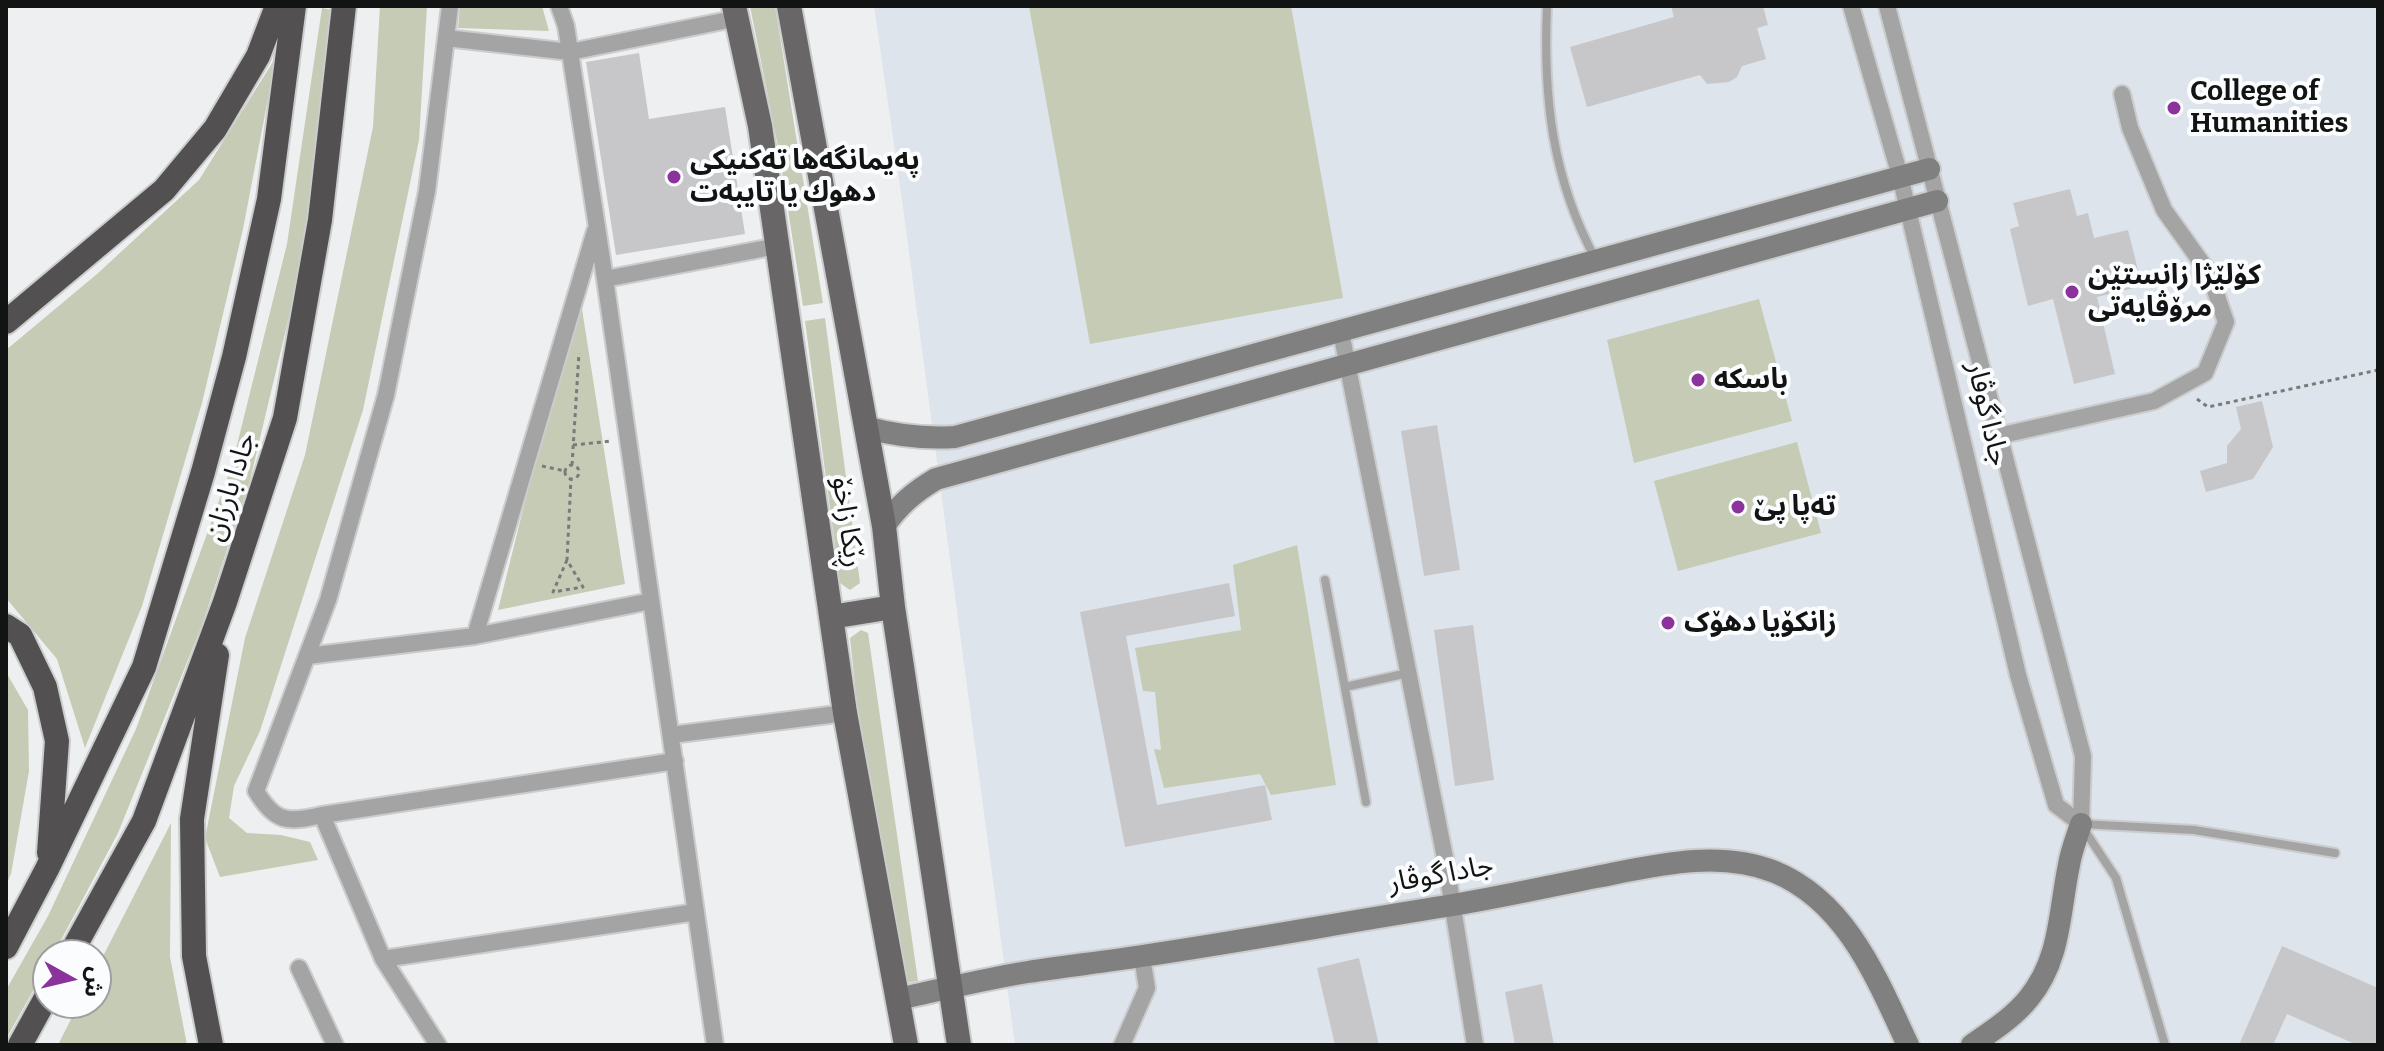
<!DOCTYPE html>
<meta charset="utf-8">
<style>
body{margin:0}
#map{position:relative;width:2384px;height:1051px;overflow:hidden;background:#eeeff0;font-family:Bitter,"Noto Sans Arabic",serif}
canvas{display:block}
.frame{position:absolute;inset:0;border:8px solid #121313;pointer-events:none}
.north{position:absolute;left:32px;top:939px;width:80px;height:80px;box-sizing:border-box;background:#fbfcfe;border:2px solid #9e9fa0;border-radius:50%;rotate:98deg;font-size:22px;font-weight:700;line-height:32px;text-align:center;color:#121313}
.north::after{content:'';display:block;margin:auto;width:28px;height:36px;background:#8c329d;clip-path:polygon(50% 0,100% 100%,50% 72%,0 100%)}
</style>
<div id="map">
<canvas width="2384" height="1051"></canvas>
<div class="frame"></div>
<div class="north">ش</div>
</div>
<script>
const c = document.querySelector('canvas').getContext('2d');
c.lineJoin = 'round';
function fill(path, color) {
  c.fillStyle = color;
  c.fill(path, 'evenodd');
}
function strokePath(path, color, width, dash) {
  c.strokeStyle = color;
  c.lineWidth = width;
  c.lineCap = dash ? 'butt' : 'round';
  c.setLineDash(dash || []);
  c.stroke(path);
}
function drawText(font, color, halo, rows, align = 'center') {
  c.font = font + ' Bitter,"Noto Sans Arabic",serif';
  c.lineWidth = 8;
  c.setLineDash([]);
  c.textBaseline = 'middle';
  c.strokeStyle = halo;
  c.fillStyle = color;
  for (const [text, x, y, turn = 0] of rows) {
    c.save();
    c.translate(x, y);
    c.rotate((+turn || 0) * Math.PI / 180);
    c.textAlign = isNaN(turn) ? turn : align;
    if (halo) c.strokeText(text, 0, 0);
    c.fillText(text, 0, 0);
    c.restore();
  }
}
const built = new Path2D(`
 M874,6H2378V1045H1015L902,200Z`);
const green = new Path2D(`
 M380,6H427L419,140L363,410L260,731L234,786L229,818L247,833L281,835L310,842L318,860L220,877L205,838L245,638L305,455L373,127Z
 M460,6H542L549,31L458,28Z
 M750,6H775L823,303L803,306L779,152Z
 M1029,6H1291L1343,298L1090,344Z
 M322,8L332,10L312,220L250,480L202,625L118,833L53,955H48V964L6,1039V990L48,916L136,729L232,465L287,244Z
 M276,57L243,229L202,403L142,606L85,748L57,659L6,598V350L97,274L199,180Z
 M1759,299L1792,421L1634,463L1607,340Z
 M579,303L582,309L625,584L498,610L574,305Z
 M825,318L860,583L850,590L840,583L805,321Z
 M1797,442L1821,533L1678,571L1654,481Z
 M1297,545L1336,785L1271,795L1260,774L1164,788L1154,749L1161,750L1155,692L1143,691L1135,648L1241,630L1233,565Z
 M861,630L868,633L918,981L900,984L865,779L850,638Z
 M6,672L28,710L29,771L11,874L6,885Z
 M171,823L170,957L187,1045H58L79,1003H96V970Z`);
const building = new Path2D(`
 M1671,6H1763L1768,25L1757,28L1766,59L1742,66L1737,77L1729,82L1707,84L1700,75L1587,107L1570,47L1674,17Z
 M639,53L649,119L725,107L745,234L616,255L586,62Z
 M2070,189L2077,216L2088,213L2094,238L2128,230L2142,286L2097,297L2115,374L2074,384L2053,299L2028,306L2010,229L2019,226L2013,203Z
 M2262,401L2273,447L2253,479L2206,492L2200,471L2227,463V446L2241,429L2236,407Z
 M1437,425L1460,570L1424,576L1401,431Z
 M1229,583L1235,616L1126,636L1157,805L1265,785L1272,820L1125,847L1080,612Z
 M1473,625L1494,780L1455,786L1434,630Z
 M2282,946L2378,988V1045H2357L2287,1014L2273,1045H2239Z
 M1359,958L1379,1045H1335L1317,968Z
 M1542,984L1554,1045H1515L1505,992Z`);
const path = new Path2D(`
 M2197,399L2208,407L2378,370
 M573,445L612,441
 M572,465L579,353
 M565 472a7 7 0 1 1 14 0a7 7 0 1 1-14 0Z
 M542,466L565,471
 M567,560L553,592L583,587L567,560L571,478`);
const lane = new Path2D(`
 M1547,6C1543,97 1552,179 1596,260
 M1325,580L1366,802
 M1345,687L1408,673
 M2082,824L2194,830L2335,853
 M2083,828L2116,878L2165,1045`);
const street = new Path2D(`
 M450,6L427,191L386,395L328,600L256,791C275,823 288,823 322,815L675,761
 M559,6L566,26L605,279L715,1045
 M1851,6L1900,176L2018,675L2056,805L2081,824
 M1887,6L2083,756L2081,824
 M446,38L570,52L738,18
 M605,279L777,246
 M1341,332L1445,858L1475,1045
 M1998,436L2154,401L2205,373L2226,322L2209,273L2164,210L2130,128L2122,94
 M475,636L595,231
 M307,656L475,636L651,601
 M671,735L845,713
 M322,815L383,959L438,1045
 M383,959L696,912
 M299,968L335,1045
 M1122,1045L1147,988L1142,957`);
const secondary = new Path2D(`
 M868,428C898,436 924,439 955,437L1929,169
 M884,526C899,505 914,492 936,479L1937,201
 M897,999C941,990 984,979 1028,972C1066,966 1104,962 1142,956C1244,941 1345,922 1447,906C1497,898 1546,887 1596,877C1653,866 1717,849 1775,872C1847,902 1877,979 1908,1045
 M1972,1045C1992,1031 2014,1017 2029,998C2061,959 2059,912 2069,865C2071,851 2077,837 2081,824`);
const primary = new Path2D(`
 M734,6L760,126L845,713L906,1045
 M789,6L884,526L893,607L959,1045
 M831,617L893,607`);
const highway = new Path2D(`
 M6,322L164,190L215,129L258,56L277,6
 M6,626L20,635L45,687L57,741L49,853
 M6,947L47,869L144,667L203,472L234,357L269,199L294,6
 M70,955L144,821L225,602L285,418L320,220L344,6
 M20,1045L48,994
 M211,1045L194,956L192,819L217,655`);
const markers = [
 [2174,108,8,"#8c329d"],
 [674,177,8,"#8c329d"],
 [2072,292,8,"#8c329d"],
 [1698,380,8,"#8c329d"],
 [1738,507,8,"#8c329d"],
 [1668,623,8,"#8c329d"]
];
const poiNames = [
 ["College of",2190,92],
 ["Humanities",2190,124],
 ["پەیمانگەها تەکنیکی",690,161],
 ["دهوك یا تایبەت",690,193],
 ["كۆلێژا زانستێن",2088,276],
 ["مرۆڤایەتی",2088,308],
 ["باسکە",1714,380],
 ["تەپا پێ",1754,507],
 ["زانکۆیا دهۆک",1684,623]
];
const streetNames = [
 ["جادا گوڤار",1987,414,77],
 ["جادا بارزان",231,487,-72],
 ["ڕێکا زاخۆ",847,522,82],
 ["جادا گوڤار",1441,875,-10]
];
fill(built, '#dee4eb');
fill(green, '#c5cbb4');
fill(building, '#c7c7c9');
strokePath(lane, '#cbcccd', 12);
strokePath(street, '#cbcccd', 20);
strokePath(secondary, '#cbcccd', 26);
strokePath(primary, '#cbcccd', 28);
strokePath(highway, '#cbcccd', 28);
strokePath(path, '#797a7a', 3, [4, 4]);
strokePath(lane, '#a5a4a4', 8);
strokePath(street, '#a5a4a4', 16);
strokePath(secondary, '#818080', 22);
strokePath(primary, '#686666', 24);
strokePath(highway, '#525050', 24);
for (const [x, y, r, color] of markers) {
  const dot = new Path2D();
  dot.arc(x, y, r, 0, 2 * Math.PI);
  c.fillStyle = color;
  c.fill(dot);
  strokePath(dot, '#fbfcfe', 3);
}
drawText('bold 28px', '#121313', '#fbfcfe', poiNames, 'left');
drawText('28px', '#121313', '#fbfcfe', streetNames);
</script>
